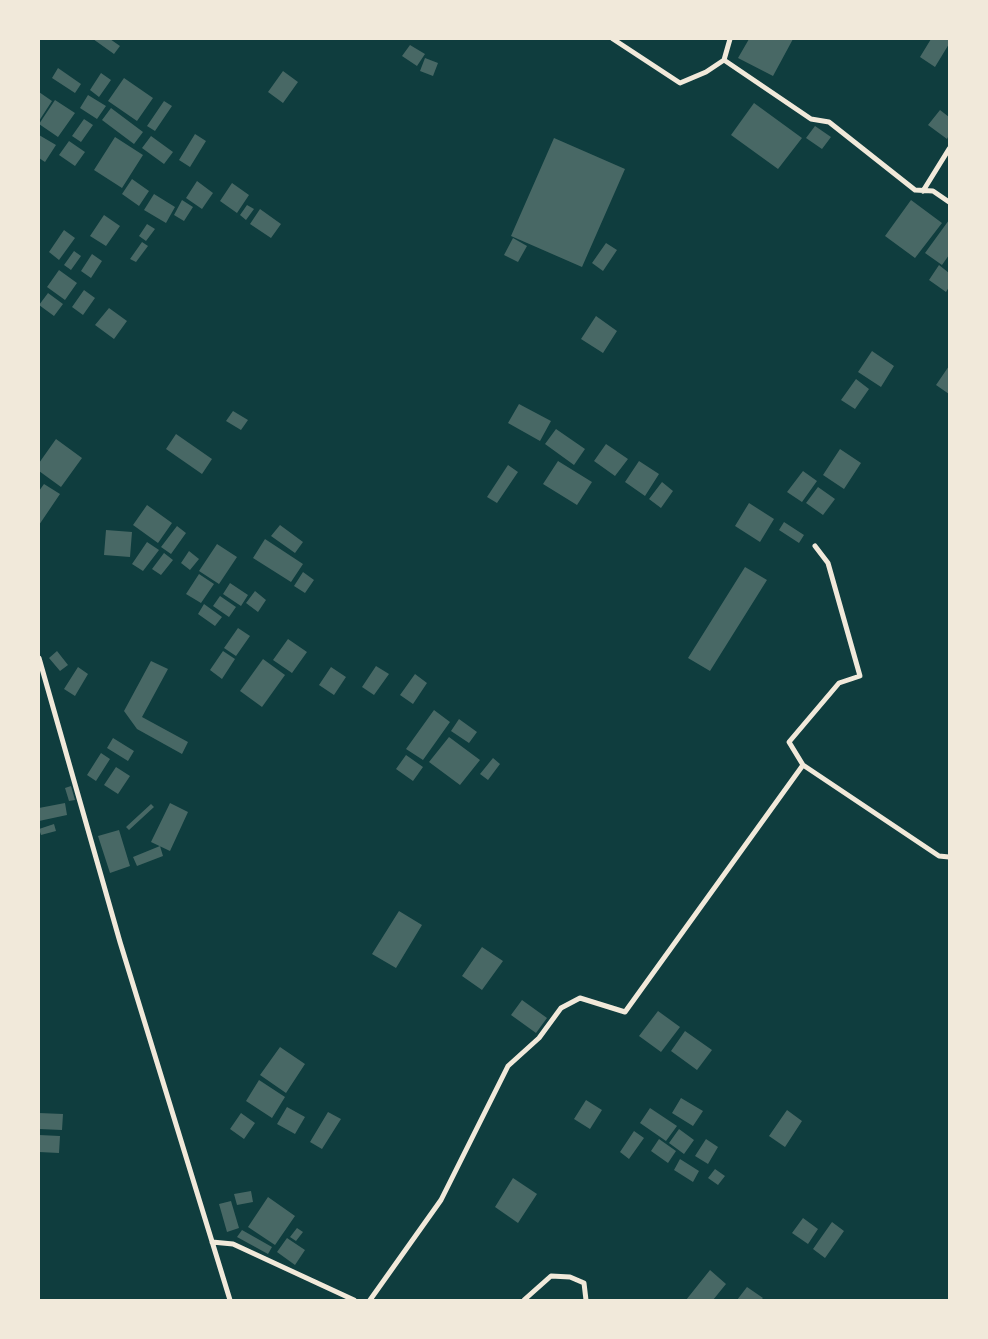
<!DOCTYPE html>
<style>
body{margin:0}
#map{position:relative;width:988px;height:1339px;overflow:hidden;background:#0f3d3e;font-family:Cabin,sans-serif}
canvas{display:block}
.frame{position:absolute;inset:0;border:40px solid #f1e9da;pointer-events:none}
</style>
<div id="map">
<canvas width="988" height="1339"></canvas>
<div class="frame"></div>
</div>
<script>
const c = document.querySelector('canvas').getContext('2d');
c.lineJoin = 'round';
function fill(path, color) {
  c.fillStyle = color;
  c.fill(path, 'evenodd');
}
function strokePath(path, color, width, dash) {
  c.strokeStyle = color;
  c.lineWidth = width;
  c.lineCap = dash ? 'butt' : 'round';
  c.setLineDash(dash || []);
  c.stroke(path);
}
const building = new Path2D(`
 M93,39H110L120,46L114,54Z
 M749,39H793L773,76L738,58Z
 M931,39H949V44L935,67L920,57Z
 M410,45L425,54L417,66L402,56Z
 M425,58L438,63L433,76L420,71Z
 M58,68L81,84L75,93L52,78Z
 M283,71L298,82L283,103L268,92Z
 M101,73L111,80L99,97L90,90Z
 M124,78L153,98L137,121L108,101Z
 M39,92L52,101L39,121Z
 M88,95L106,106L97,119L80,108Z
 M55,100L75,113L58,137L39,124Z
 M164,101L172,106L155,131L147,126Z
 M754,103L802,138L778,169L731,135Z
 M111,108L143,132L134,144L102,120Z
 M940,110L949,117V135L947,139L928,125Z
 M84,119L93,125L81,142L72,136Z
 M815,126L831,137L822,149L806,138Z
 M195,134L206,141L190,167L179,160Z
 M39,135L56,145L45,162L39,158Z
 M151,136L173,152L164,164L142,148Z
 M115,137L143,155L122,188L94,170Z
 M554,138L625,169L582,267L511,236Z
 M69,141L85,152L75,166L59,155Z
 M132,179L149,191L139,206L122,194Z
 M197,181L213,193L202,209L186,198Z
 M232,183L249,195L237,213L220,201Z
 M154,194L175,207L166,223L144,210Z
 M182,200L193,207L184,221L174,215Z
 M911,200L942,223L915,258L885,236Z
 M247,205L254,209L246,220L240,215Z
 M260,209L281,224L271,238L250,224Z
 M104,215L120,226L106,246L90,236Z
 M949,220V255L942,265L925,253Z
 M147,224L155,229L146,241L139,236Z
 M64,230L75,238L59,260L49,252Z
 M513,238L527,246L518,262L504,255Z
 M142,242L148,246L136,262L130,259Z
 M606,243L617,250L603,271L592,263Z
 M74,251L81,256L71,270L64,265Z
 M92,254L102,261L91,278L81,271Z
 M939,265L949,273V287L946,292L929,280Z
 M59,270L77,283L65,300L47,287Z
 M84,290L95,298L83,315L72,307Z
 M48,293L63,304L54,316L39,305Z
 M109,308L127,321L114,339L95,325Z
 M596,316L617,331L603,353L581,339Z
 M872,351L894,366L881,387L858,372Z
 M949,366V394L936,385Z
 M856,379L869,389L855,409L841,400Z
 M519,404L551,421L540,441L508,423Z
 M233,411L248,420L241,430L226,421Z
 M556,429L585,449L574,465L545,444Z
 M176,434L212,459L202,474L166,449Z
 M56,439L82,458L61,487L39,471V463Z
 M606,444L628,459L615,476L594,461Z
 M840,449L861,463L844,489L823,475Z
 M558,461L592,482L577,505L543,484Z
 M639,461L659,474L645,496L625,482Z
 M508,465L518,472L497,503L487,497Z
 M803,471L817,481L802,502L787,492Z
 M662,482L673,491L661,508L649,499Z
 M44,484L60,494L39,525V491Z
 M818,487L835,499L823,515L806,503Z
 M749,503L774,519L760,542L735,526Z
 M147,505L172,523L158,543L133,525Z
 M784,522L804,535L799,543L779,530Z
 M280,525L303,542L295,553L271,536Z
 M177,526L186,533L171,554L161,547Z
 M106,530L132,532L130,557L104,555Z
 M265,539L303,564L291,582L253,558Z
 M147,542L159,550L143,571L132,564Z
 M217,544L237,557L219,584L199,571Z
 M189,551L199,559L190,570L181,563Z
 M164,553L173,560L161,575L152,569Z
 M745,567L767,580L710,671L688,658Z
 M303,572L314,580L305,593L294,586Z
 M199,574L214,584L201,603L186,594Z
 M230,583L248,595L241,606L223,594Z
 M255,591L266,600L258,612L246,603Z
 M220,596L236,607L229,617L213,606Z
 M204,604L222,617L215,626L198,614Z
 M238,628L250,636L236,656L224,648Z
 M288,639L307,652L292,673L273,660Z
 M57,651L68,665L60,671L49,658Z
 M223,651L235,659L222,679L210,670Z
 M263,659L285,675L262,707L240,691Z
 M151,661L168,669L142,717L188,742L182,754L137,729L124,711Z
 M376,666L389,674L374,695L362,687Z
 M78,667L88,674L75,696L64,689Z
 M331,667L346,677L334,695L319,685Z
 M415,674L427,683L413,704L400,695Z
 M434,710L450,722L423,760L406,749Z
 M459,719L477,732L469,743L451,731Z
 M449,737L480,760L460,785L429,762Z
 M113,738L134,751L128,761L107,748Z
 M101,753L110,759L96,781L87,775Z
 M406,755L423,767L413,781L396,769Z
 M493,758L500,764L488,780L480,774Z
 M116,767L130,776L118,794L104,785Z
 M71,786L75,800L69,801L65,788Z
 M65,803L67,815L39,821V808Z
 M170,803L188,812L170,851L151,842Z
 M151,804L154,807L129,830L126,827Z
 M54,824L56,831L41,835L39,829Z
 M119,830L130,866L110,873L98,836Z
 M160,846L163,856L137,866L133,857Z
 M399,911L422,925L396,968L372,954Z
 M482,947L503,961L482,990L462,976Z
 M522,1000L547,1018L536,1033L511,1015Z
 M658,1011L680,1027L661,1052L639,1036Z
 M685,1031L712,1050L697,1070L671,1051Z
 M280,1047L305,1064L286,1093L260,1075Z
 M259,1080L285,1097L272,1118L246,1101Z
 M681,1098L703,1111L693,1126L672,1113Z
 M586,1100L602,1110L590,1129L574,1119Z
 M287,1107L305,1117L295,1134L277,1124Z
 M650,1108L677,1126L666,1141L640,1123Z
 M787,1110L802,1121L785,1147L769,1136Z
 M328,1112L341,1119L322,1149L310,1142Z
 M39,1113L63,1114L62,1130L39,1129Z
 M241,1113L255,1123L244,1139L230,1129Z
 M679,1129L694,1140L684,1154L669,1143Z
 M634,1131L644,1138L629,1159L620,1152Z
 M39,1135L60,1136L59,1153L39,1152Z
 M659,1139L676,1151L668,1163L651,1151Z
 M706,1139L718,1147L708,1164L695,1156Z
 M680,1159L699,1171L693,1182L674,1170Z
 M715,1169L725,1176L718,1185L708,1178Z
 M513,1178L537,1194L518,1223L495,1207Z
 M251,1191L253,1202L237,1205L234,1194Z
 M268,1197L295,1216L275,1245L248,1227Z
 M231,1201L239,1228L227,1232L219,1204Z
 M803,1218L818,1229L808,1244L792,1233Z
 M832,1222L844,1231L825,1258L813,1249Z
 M297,1228L303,1232L296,1241L290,1237Z
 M242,1230L272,1247L268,1254L237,1237Z
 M287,1238L305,1250L295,1265L277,1252Z
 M710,1270L726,1284L713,1300H686Z
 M747,1287L763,1298L761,1300H737Z`);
const minor = new Path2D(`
 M613,39L680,83L706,72L724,60L811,119L829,122L915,190L933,191L949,202
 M724,60L730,39
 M923,191L949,149
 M39,658L120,942L230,1300
 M803,765L939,856L949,857
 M212,1242L233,1244L354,1300
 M370,1300L441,1200L508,1066L539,1038L561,1008L580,998L625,1012L803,765L789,742L839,683L860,676L828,563L815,546
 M524,1300L551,1276L570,1277L584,1283L586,1300`);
fill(building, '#486865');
strokePath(minor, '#f1e9da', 5);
</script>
